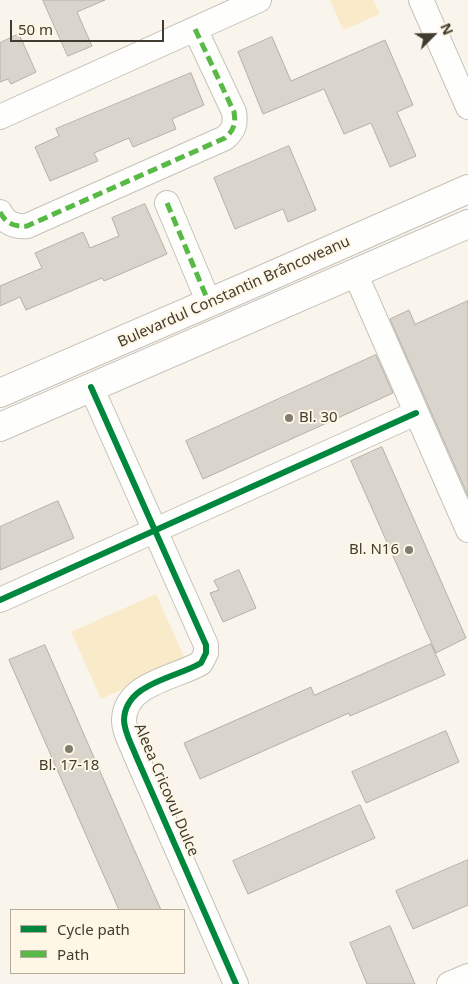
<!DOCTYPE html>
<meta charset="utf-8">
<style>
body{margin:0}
#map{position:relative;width:468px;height:984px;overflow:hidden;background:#f9f5ec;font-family:"Noto Sans",sans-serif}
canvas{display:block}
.legend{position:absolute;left:10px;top:909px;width:175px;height:65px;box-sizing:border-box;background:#fff7e6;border:1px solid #b3ac9d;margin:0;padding:6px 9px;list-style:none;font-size:15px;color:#413b30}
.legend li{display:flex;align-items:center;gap:10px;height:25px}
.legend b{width:25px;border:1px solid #b3ac9d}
.north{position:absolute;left:408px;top:10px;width:50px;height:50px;-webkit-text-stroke:4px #fff7e6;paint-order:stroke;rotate:67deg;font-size:14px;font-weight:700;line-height:20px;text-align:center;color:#413b30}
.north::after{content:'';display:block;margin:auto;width:18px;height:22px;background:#413b30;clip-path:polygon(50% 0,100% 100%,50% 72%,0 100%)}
.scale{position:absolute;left:10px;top:20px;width:154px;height:22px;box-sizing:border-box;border:2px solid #413b30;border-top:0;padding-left:6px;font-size:15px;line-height:18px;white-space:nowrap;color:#413b30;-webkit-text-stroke:4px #fff7e6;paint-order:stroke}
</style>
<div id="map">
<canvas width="468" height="984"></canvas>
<ul class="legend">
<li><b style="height:6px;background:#00873e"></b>Cycle path</li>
<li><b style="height:6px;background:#58b947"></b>Path</li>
</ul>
<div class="north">N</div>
<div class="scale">50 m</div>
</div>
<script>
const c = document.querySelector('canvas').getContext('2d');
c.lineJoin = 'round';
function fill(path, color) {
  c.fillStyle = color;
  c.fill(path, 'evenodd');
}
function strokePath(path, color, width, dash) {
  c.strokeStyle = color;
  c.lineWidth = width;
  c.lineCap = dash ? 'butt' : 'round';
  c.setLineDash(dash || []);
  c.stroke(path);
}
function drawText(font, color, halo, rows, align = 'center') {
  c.font = font + ' "Noto Sans",sans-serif';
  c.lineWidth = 4;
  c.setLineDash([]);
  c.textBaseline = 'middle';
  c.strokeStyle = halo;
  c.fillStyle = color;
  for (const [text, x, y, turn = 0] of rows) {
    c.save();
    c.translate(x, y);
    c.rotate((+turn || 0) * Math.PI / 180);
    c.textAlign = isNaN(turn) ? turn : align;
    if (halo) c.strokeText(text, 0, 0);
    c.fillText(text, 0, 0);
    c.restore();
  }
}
const green = new Path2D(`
 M330,0H373L380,14L343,30Z
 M156,594L186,661L101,699L71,632Z`);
const building = new Path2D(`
 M43,0H105L77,12L92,46L68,56Z
 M19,34L36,72L11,84L8,79L0,82V43Z
 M272,37L291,81L385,40L413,105L397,112L416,156L390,167L371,123L344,134L324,89L263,114L238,52Z
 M191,73L204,105L172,119L176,129L133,147L129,138L94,153L98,161L50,181L35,147L59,136L56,129Z
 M289,146L316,210L288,222L283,209L235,229L214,178Z
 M145,204L167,254L104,281L102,278L26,310L20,297L0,306V286L42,268L35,253L83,232L90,248L119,236L112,218Z
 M468,301V496L390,319L409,310L415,324Z
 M376,355L393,393L203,479L186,441Z
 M382,447L466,638L436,653L351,461Z
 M58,501L74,538L0,570V527Z
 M239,570L256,608L223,622L210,593L219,590L214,581Z
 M431,644L445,675L350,716L349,713L200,779L184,743L311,687L314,695Z
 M45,645L129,838L161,910H119L9,660Z
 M446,731L459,762L366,803L352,772Z
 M360,805L375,838L248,894L233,861Z
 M468,860V905L413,929L396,891Z
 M390,926L415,984H367L350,943Z`);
const minor = new Path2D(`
 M421,0L468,107
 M0,117L259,0
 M167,203L209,303
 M0,212C6,224 15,227 27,226L225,138C234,130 236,124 234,112L195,29
 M355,273L468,530
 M91,387L206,645V653L201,663C176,678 125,683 124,720C124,732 132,745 136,756L236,984
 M0,600L416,413
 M449,984L468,976`);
const secondary = new Path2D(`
 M0,393L266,278L468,189
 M0,427L468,224`);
const quiet = new Path2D(`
 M167,203L209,303
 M0,212C6,224 15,227 27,226L225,138C234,130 236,124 234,112L195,29`);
const cycleway = new Path2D(`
 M91,387L206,645V653L201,663C176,678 125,683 124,720C124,732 132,745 136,756L236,984
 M0,600L416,413`);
const markers = [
 [289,418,5,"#817c72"],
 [409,550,5,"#817c72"],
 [69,749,5,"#817c72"]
];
const streetNames = [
 ["Bulevardul Constantin Brâncoveanu",234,292,-24],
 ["Aleea Cricovul Dulce",166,790,67]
];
const poiNames = [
 ["Bl. 30",299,418],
 ["Bl. N16",399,550,"right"],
 ["Bl. 17-18",69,766,"center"]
];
fill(green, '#f9eaca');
fill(building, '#dad5cc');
strokePath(building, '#b4b0a7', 1);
strokePath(minor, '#c6c2b9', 26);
strokePath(secondary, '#c6c2b9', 30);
strokePath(minor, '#fefefc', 24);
strokePath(secondary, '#fefefc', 28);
strokePath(quiet, '#58b947', 5, [10, 5]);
strokePath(cycleway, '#00873e', 6);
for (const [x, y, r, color] of markers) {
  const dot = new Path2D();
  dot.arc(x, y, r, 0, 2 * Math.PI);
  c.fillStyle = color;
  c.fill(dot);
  strokePath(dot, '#fff7e6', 2);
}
drawText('15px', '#413b30', '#fff7e6', streetNames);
drawText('15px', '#413b30', '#fff7e6', poiNames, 'left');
</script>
